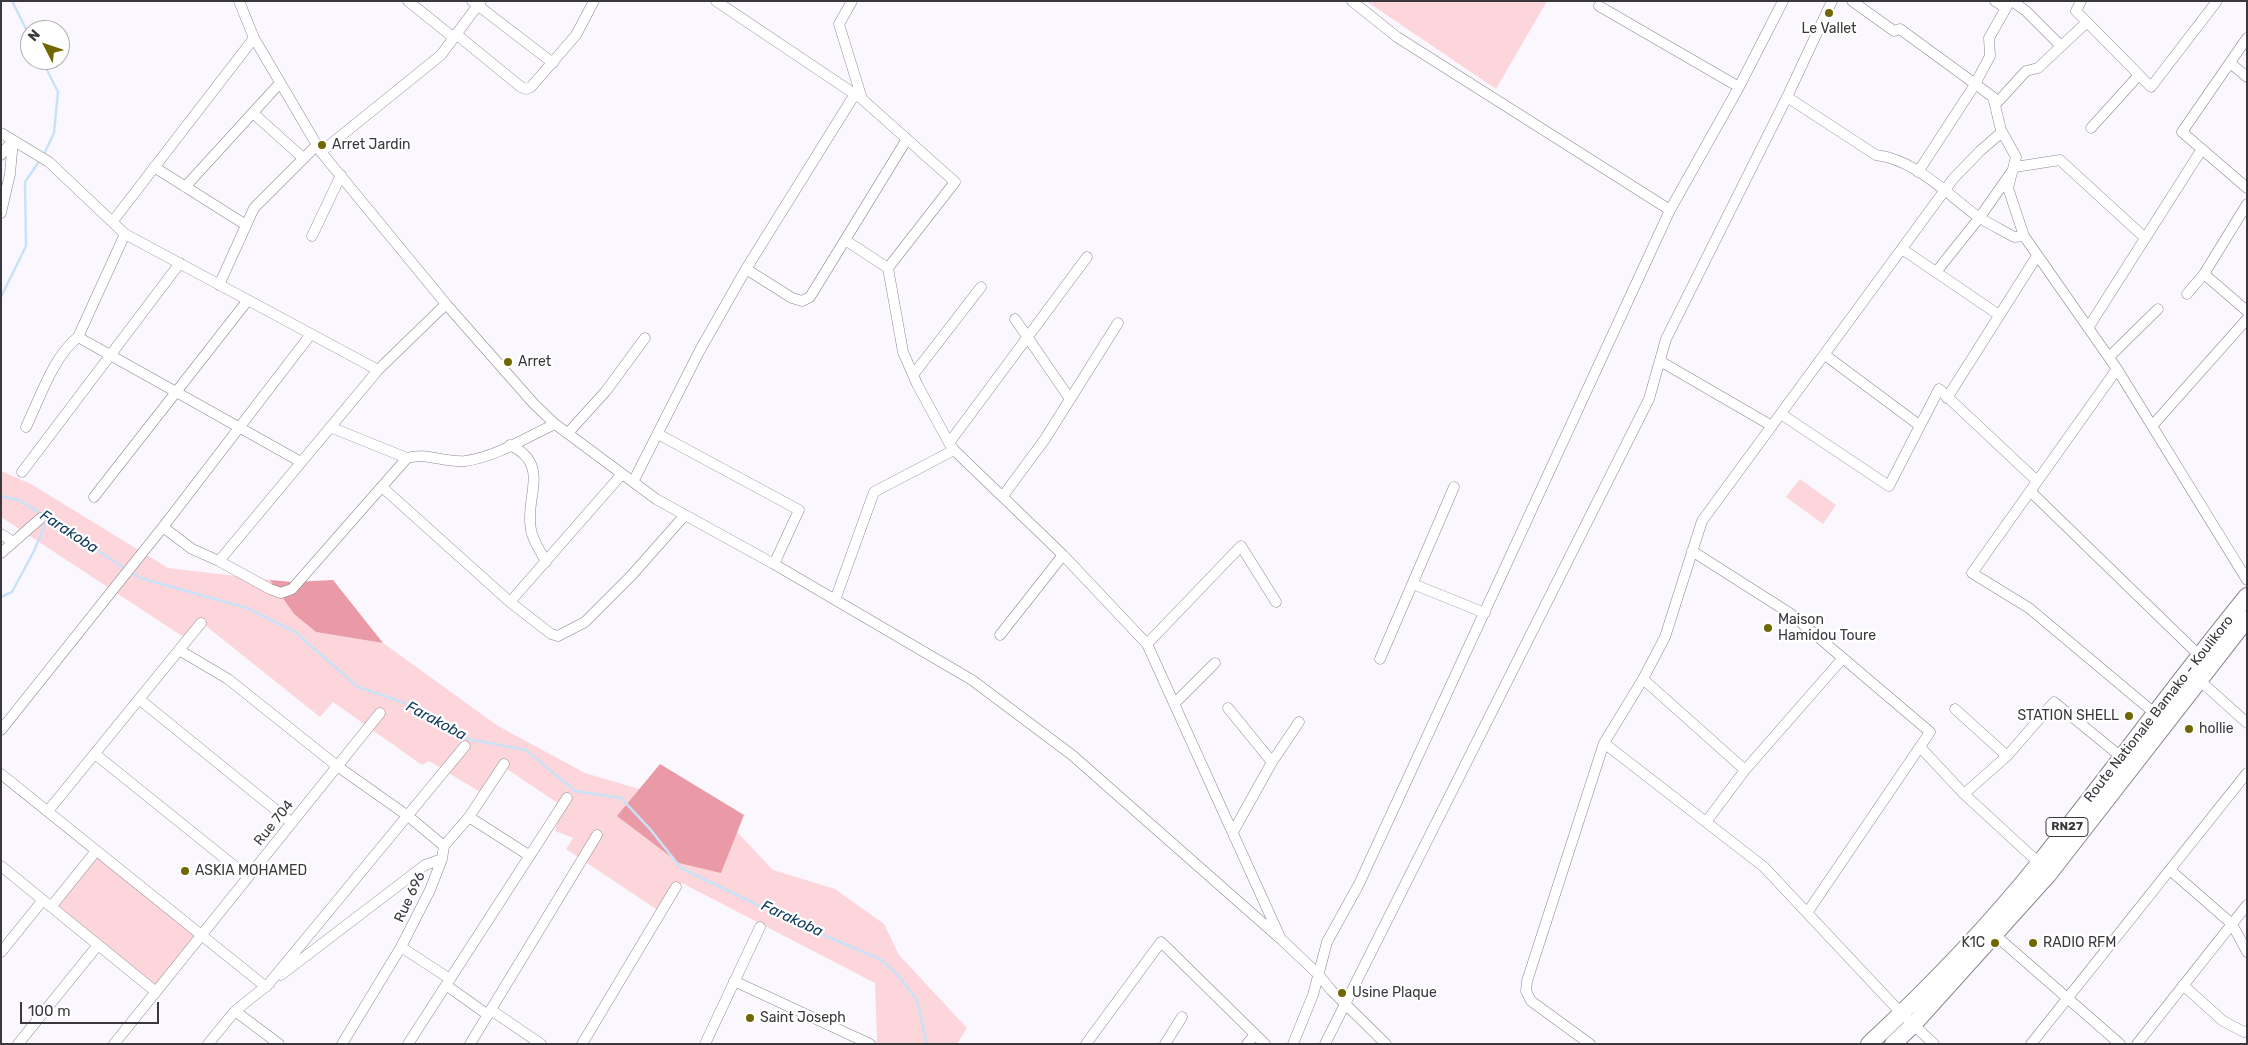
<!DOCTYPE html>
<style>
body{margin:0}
#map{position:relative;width:2248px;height:1045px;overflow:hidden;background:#fbf7ff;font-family:Rubik,sans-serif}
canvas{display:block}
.frame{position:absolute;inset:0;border:2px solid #3a383c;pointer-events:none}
.north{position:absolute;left:20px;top:20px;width:50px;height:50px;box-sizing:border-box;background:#fff;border:1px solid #b0afb1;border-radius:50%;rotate:311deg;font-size:14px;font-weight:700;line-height:20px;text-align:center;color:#3a383c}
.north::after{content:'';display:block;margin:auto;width:18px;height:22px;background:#716700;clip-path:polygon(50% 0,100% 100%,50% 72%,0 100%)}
.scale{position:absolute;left:20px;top:1002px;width:139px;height:22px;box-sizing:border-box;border:2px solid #3a383c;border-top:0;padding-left:6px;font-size:15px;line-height:18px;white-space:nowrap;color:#3a383c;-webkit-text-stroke:4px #fff;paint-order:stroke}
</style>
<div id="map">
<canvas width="2248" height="1045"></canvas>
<div class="frame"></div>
<div class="north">N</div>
<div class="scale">100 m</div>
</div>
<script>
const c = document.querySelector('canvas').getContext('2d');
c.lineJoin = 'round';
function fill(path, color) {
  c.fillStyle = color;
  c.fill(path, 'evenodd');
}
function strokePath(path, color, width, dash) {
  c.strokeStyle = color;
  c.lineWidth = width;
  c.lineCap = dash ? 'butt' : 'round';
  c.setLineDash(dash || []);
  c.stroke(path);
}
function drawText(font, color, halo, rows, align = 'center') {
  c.font = font + ' Rubik,sans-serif';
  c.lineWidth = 4.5;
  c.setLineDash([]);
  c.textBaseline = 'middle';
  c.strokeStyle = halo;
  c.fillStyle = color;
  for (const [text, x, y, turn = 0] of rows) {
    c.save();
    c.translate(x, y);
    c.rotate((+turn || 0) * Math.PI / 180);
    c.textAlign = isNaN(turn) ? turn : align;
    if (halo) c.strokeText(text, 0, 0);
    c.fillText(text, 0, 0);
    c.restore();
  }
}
const green = new Path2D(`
 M1366,1H1547L1496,89Z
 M1,471L31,484L168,568L270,580L294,614L316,632L383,643L498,726L585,773L646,791L737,832L773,870L835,889L884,924L899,955L967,1028L957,1044H875L877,1039L875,983L682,883L662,913L566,849L573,838L555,831L562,806L501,765L485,795L429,761L422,765L333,702L320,717L201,622L185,638L1,517Z
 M1800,479L1836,505L1823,524L1786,497Z
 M94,854L195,936L156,985L54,903Z`);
const forest = new Path2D(`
 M270,580L292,582L333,580L383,643L316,632L294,614Z
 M660,764L744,815L721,873L679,863L617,816Z`);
const stream = new Path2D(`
 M12,1L30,37
 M42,60L58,92L54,133L45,152
 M1,297L26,246L25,182L40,160
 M1,496L21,501L126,569
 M131,572L140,578L247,608L295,632L358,687L417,707L468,739L526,750L575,791L621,798L650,829L681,868L797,924L880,959L898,975L917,1000L927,1044
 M1,597L12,592L34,551L48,518`);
const minor = new Path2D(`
 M239,1L254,38L321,152L446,304L534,404L555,424L656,499L774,564L972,680L1072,755L1282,940L1318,974L1331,990L1386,1044
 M408,1L454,38
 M472,1L553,63
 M716,1L862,99L955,182L888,268L903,352L917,384L949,443L954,450L1063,555L1147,644L1280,937
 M852,1L839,24L862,99
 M1352,1L1397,37L1670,210
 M1852,1L1894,31L1900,29L1993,97L2001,130L2016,157L2008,188L2024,236L2117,369L2247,580
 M1995,1L2006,8
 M2012,1L2026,11L2061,46
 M2081,1L2076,11L2151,87L2217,1
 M1599,6L1739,87
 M456,34L521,87L526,89L531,87L576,35L594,1
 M2247,38L2182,132L2247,188
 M2230,63L2247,77
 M1787,97L1876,155C1914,159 1947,194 1977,216C1989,224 2002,230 2014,237L2024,236
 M1995,105L2026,71L2038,68L2087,22
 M253,113L303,158
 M2091,128L2139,75
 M1,133L49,162L125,234L378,370
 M321,152L441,55L481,1
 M1,155L13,140
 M154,167L246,225
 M1918,172L1974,86L1990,56L1989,38L2010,1
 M185,187L280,83
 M1,213L10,174L13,140
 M113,221L254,38
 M312,236L341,175
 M845,240L888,268
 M1902,249L1999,315
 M746,269L792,298L802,301L810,297L907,139
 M1936,272L1980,217L2015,167L2060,160L2145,238
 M2204,274L2247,311
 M219,285L254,208L317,145
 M2187,294L2204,274L2247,204
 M1015,319L1070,399
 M2088,328L2202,149
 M78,337L301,462
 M1825,355L1919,425
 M2109,357L2158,309
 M1660,361L1772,426
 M2117,369L1972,573L2029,608L2158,716
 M913,375L981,287
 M1947,398L2037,256
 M1781,414L1889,486L1939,389L2037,481
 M2152,426L2247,319
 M26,427C40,398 53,357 78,337L125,234
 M330,427L407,458
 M568,433L606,391L645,338
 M658,434L799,510L774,564
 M949,443L1087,257
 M510,445C552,465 524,497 531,530C533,541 541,552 546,562
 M22,472L180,263
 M633,482L700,350L746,269L855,94
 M382,487L510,602L551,634L558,636L585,622L631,576L685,515
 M2030,491L2203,659
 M1003,496L1045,439L1118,323
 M94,497L248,300
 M163,527L192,549L219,561L270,589L281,593L292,589L407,458C425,452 445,463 465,461C496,457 527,437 555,424
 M1,534L13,542
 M1692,551L1791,614L1930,732L1807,913
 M1,553L41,518
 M219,561L378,370L446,304
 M1413,584L1485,613
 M835,600L874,492L954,450
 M510,602L622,474
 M1000,635L1063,555
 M1147,644L1241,546L1276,602
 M179,650L228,679L337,766L408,816L444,846
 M1380,659L1454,487
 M2197,678L2247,723
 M1643,679L1745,770
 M139,699L292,823
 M1174,704L1215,663
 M1228,708L1272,762
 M1955,709L2007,756
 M1,730L163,527L311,334
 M1604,743L1764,867L1902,1014L1934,1044
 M1920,747L1964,794L2039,863
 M95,754L248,877
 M1,774L266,987L465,746
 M1964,794L2007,756L2054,702L2125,760
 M48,811L201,623
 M469,817L530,856
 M1706,822L1745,770L1843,658
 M1233,832L1272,762L1299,722
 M1,866L156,992
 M2170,870L2232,924L2247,952
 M51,907L96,851
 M1995,935L2120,1044
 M401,947L450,979
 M1,952L43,900
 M281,975L425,865L442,859
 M734,981L870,1044
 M446,985L488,1015
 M2183,985L2223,1021L2244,1032L2247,1031
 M491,1010L541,1044
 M235,1011L279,1044
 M18,1044L98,945
 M114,1044L380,713
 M208,1044L235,1011L270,983
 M342,1044L401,947L430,890L442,859L444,846L469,817L504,764
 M408,1044L567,798
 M470,1044L597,835
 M582,1044L676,887
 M705,1044L760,927
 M1086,1044L1161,942L1265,1044
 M1165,1044L1182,1017
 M1247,1044L1255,1034
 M1293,1044L1313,995L1327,942L1359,884L1670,210L1739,87L1783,1
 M1325,1044L1649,399L1666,339L1787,97L1832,1
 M1590,1044L1531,1001L1526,991L1527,981L1604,743L1643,679L1665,637L1702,521L1953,179L1980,151L2002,132
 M2031,1044L2247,773
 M2137,1044L2247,905`);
const primary = new Path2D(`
 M1869,1044C1930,987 1989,926 2040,862C2111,774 2176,683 2247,596
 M1893,1044L1913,1025L2048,875L2247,619`);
const markers = [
 [1829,13,5,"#716700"],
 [322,145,5,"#716700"],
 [508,362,5,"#716700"],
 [1768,628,5,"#716700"],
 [2129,716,5,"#716700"],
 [2189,729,5,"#716700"],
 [185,871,5,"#716700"],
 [1995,943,5,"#716700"],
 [2033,943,5,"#716700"],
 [1342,993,5,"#716700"],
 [750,1018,5,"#716700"]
];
const shields = [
 [2067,827,42]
];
const shieldNames = [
 ["RN27",2067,827]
];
const poiNames = [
 ["Le Vallet",1829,29,"center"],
 ["Arret Jardin",332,145],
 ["Arret",518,362],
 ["Maison",1778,620],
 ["Hamidou Toure",1778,636],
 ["STATION SHELL",2119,716,"right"],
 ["hollie",2199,729],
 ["ASKIA MOHAMED",195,871],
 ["K1C",1985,943,"right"],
 ["RADIO RFM",2043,943],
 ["Usine Plaque",1352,993],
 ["Saint Joseph",760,1018]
];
const streetNames = [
 ["Route Nationale Bamako - Koulikoro",2159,709,-52],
 ["Rue 704",274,823,-51],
 ["Rue 696",410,897,-65]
];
const waterNames = [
 ["Farakoba",69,532,33],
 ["Farakoba",436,721,28],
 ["Farakoba",792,919,25]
];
fill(green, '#fcd6da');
fill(forest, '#ea9aa6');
strokePath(stream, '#cae2f8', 2.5);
strokePath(minor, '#8b878f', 11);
strokePath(primary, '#8b878f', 18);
strokePath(minor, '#fff', 10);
strokePath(primary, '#fff', 16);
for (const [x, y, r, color] of markers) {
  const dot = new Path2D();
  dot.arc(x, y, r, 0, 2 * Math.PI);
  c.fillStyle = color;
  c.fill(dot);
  strokePath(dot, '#fff', 2);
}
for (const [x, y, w] of shields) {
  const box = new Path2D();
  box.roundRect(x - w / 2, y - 9.5, w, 19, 4);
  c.fillStyle = '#fff';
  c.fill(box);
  strokePath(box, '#3a383c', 1);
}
drawText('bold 12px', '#3a383c', null, shieldNames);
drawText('14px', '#3a383c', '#fff', poiNames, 'left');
drawText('14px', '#3a383c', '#fff', streetNames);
drawText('italic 15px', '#0f3c5e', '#fff', waterNames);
</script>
